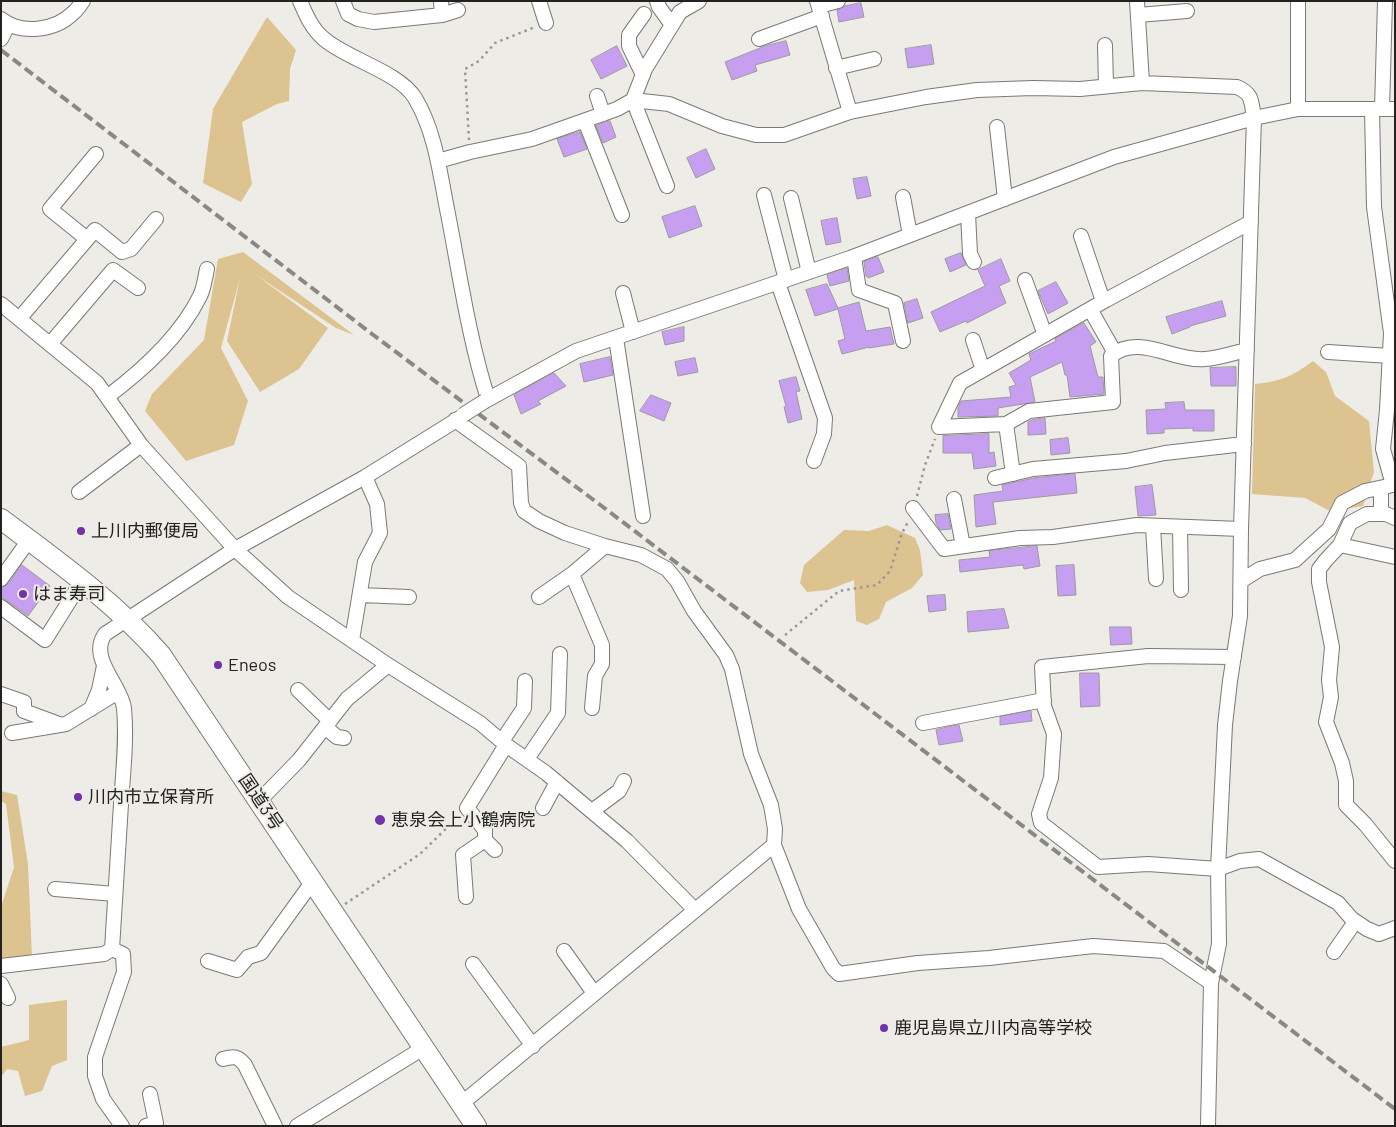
<!DOCTYPE html>
<meta charset="utf-8">
<style>
body{margin:0}
#map{position:relative;width:1396px;height:1127px;overflow:hidden;background:#eeece7;font-family:Barlow,sans-serif}
canvas{display:block}
.frame{position:absolute;inset:0;border:2px solid #232221;pointer-events:none}
</style>
<div id="map">
<canvas width="1396" height="1127"></canvas>
<div class="frame"></div>
</div>
<script>
const c = document.querySelector('canvas').getContext('2d');
c.lineJoin = 'round';
function fill(path, color) {
  c.fillStyle = color;
  c.fill(path, 'evenodd');
}
function strokePath(path, color, width, dash) {
  c.strokeStyle = color;
  c.lineWidth = width;
  c.lineCap = dash ? 'butt' : 'round';
  c.setLineDash(dash || []);
  c.stroke(path);
}
function drawText(font, color, halo, rows, align = 'center') {
  c.font = font + ' Barlow,"Noto Sans JP",sans-serif';
  c.lineWidth = 4;
  c.setLineDash([]);
  c.textBaseline = 'middle';
  c.strokeStyle = halo;
  c.fillStyle = color;
  for (const [text, x, y, turn = 0] of rows) {
    c.save();
    c.translate(x, y);
    c.rotate((+turn || 0) * Math.PI / 180);
    c.textAlign = isNaN(turn) ? turn : align;
    if (halo) c.strokeText(text, 0, 0);
    c.fillText(text, 0, 0);
    c.restore();
  }
}
const green = new Path2D(`
 M267,17L296,50L290,69L289,101L277,104L242,122L252,184L241,202L203,183L213,109Z
 M243,252L354,335L336,328L256,275L328,328L299,369L260,392L227,341L240,278L221,348L248,401L234,445L186,461L145,411L152,394L204,340L218,259Z
 M1313,361L1326,372L1335,396L1369,421L1374,472L1363,506L1330,511L1305,498L1252,494L1255,384C1282,381 1291,377 1313,361Z
 M887,525L915,538L920,550L923,575L912,588L886,602L879,619L867,625L856,621L854,580L828,590L807,592L800,583L804,565L844,530L869,531Z
 M1,791L17,795L28,864L32,957L1,959V907L14,867L6,804L1,801Z
 M67,1000V1060L52,1066L42,1091L25,1096L18,1071L7,1069L1,1077V1047L29,1040V1005Z`);
const building = new Path2D(`
 M861,3L864,17L839,22L837,10L845,6Z
 M786,41L790,55L755,65L757,71L732,80L725,62L765,46Z
 M931,45L934,64L908,68L905,49Z
 M617,46L627,66L601,79L591,60Z
 M610,121L616,137L603,143L596,126Z
 M580,132L587,149L564,157L557,139Z
 M706,149L715,169L696,178L687,158Z
 M867,177L871,196L857,199L853,179Z
 M695,206L702,226L669,238L662,217Z
 M837,218L841,242L826,245L821,221Z
 M961,253L966,265L950,272L945,259Z
 M878,257L884,272L868,278L867,276H866L864,262Z
 M1001,259L1010,281L999,286L1006,303L967,323L966,321L940,332L931,312L985,286L978,270Z
 M847,268L849,281L830,286L827,275Z
 M1056,282L1068,303L1048,314L1038,291Z
 M827,284L838,308L859,302L866,331L890,327L894,344L869,348V347L842,354L838,341L845,339L838,309L815,316L806,290Z
 M917,299L923,318L908,323L904,303Z
 M1222,301L1226,316L1190,326V327L1172,334L1166,317Z
 M1084,323L1096,342L1090,346L1098,377H1103L1104,394L1070,397L1067,375H1065L1062,362L1030,377L1035,402L998,408V416L958,417V408L961,401L1011,397L1009,387L1016,385L1009,373L1031,360L1029,354L1056,341L1055,339Z
 M684,327V341L665,345L662,332Z
 M610,357L613,375L584,382L580,364Z
 M695,358L698,372L678,376L675,362Z
 M1236,367V386H1211L1210,368Z
 M554,373L566,386L538,401L541,404L521,414L514,395Z
 M796,377L800,391L796,392L802,419L788,423L784,407L786,406L779,381Z
 M651,395L671,403L664,421L640,411Z
 M1184,402L1185,410H1214V431H1193V428L1164,429V433L1147,434L1146,410L1166,409L1165,403Z
 M1045,418L1046,434L1028,435V422L1032,420Z
 M989,434V453L994,452L996,466L974,469L972,453H943V436Z
 M1068,438L1070,453L1051,455L1050,440Z
 M1075,474L1077,493L993,502L996,524L976,527L974,495L1003,491L1002,485L1034,478Z
 M1152,485L1156,515L1138,516L1135,487Z
 M948,514L951,529L940,530L936,523L935,515Z
 M1037,546L1040,566L1024,569L1023,565L960,572L959,560L990,557L989,551Z
 M22,565L50,586L28,616L6,600L1,598V588L8,584Z
 M1074,565L1076,595L1058,596L1056,566Z
 M945,595L946,610L929,612L927,596Z
 M1004,609L1009,628L968,632L967,612Z
 M1110,627H1131L1132,644L1111,645Z
 M1080,673H1099L1100,706L1081,707Z
 M1031,711L1032,721L1000,725V717Z
 M959,725L963,741L939,745L936,730Z`);
const path = new Path2D(`
 M469,140L465,69L479,61L495,43L535,27
 M917,496L925,465L935,439
 M785,635L839,591L877,585L890,571L902,533L908,522
 M345,904L420,854L459,816`);
const minor = new Path2D(`
 M300,1C306,15 312,29 324,39C347,59 399,72 415,98C436,133 440,175 448,214C460,276 469,339 488,399
 M343,1L348,14L358,19L374,22L442,15L458,10
 M441,1L442,15
 M539,1L546,23
 M657,1L659,7L672,25
 M817,1L850,112
 M1137,1L1142,83
 M819,6L838,1
 M1138,15L1187,11
 M1,19C21,35 55,31 73,13C77,10 80,5 83,1
 M1,39L8,25
 M759,39L822,16
 M1105,45L1106,86
 M836,68L874,59
 M643,75L629,46V35L644,14
 M597,96L603,114
 M1298,109V1
 M1382,109L1385,1
 M585,121L622,215
 M997,127L1005,199
 M438,161L470,152L532,139L617,109L633,100L669,104L722,126L756,135H784L850,112L926,97L977,90L1033,88L1080,89L1142,83L1237,87C1253,94 1251,101 1254,118L1241,529L1240,616L1230,681L1225,725L1218,869L1219,944L1211,983L1208,1126
 M667,186L633,100L645,69L680,12L699,1
 M764,195L786,280
 M903,197L910,235
 M791,198L809,272
 M968,213L970,254L974,262
 M1081,236L1103,301
 M87,239L50,209L96,154
 M854,257L859,290L895,303L903,341
 M1025,280L1045,335
 M778,283L825,418L824,434L814,461
 M623,293L633,332
 M1,304L97,383L141,445L235,549L288,597L388,665L347,699L299,760L260,800
 M1090,309L1115,353
 M19,319L95,230L122,252L131,249L156,219
 M616,338L643,516
 M973,340L983,370
 M50,344L113,270L138,288
 M1247,350C1233,353 1219,358 1205,359C1175,362 1138,333 1111,356L1113,402L1029,411L1006,424L939,427L960,383L1106,300L1251,222
 M1328,352L1390,356
 M107,397C143,370 180,337 200,296C204,288 205,278 207,269
 M485,401L576,351L850,258L1114,157L1254,118L1298,109H1395
 M455,420L519,466L521,503L524,511L539,521L565,533L605,546L641,555L667,569L677,581L694,611L726,655L732,669L751,754L771,805L775,829L774,845L799,909L833,968L839,974L918,963L989,958L1093,946L1164,951L1211,983
 M1006,424L1013,474
 M995,478L1033,469L1126,461L1165,453L1244,444
 M1381,488V514
 M79,492L141,445
 M954,499L963,546
 M913,508L944,549L1020,538L1053,537L1137,525L1241,529
 M1395,518L1386,514H1367L1350,523L1340,545L1326,560L1319,569V582L1332,647L1329,680L1331,697L1326,722L1342,763L1346,781V805L1365,824L1395,861
 M1153,526L1156,579
 M1180,527L1181,590
 M1340,545L1395,557
 M572,574L602,645V664L595,676L592,708
 M1,579L29,540
 M1241,581L1260,569L1295,560L1329,529L1342,503L1365,491L1393,485L1383,449L1387,410L1391,333L1374,207L1372,109
 M360,595L409,597
 M539,597L572,574L605,546
 M1,607L45,640L82,581
 M352,640L365,562L380,533L377,504L365,477
 M1234,657L1148,656L1042,667L1044,706L1054,734L1051,778L1039,814L1041,823L1098,867L1148,864L1218,869L1240,861L1259,859L1338,903L1352,919L1367,929L1379,934L1395,928
 M388,665L480,723L506,745L546,773L627,841L695,910
 M298,690L330,721
 M1,694L24,702V711L59,724
 M91,709L99,690L104,666
 M923,723L1044,700
 M325,727L337,737L344,738
 M12,733L66,724L118,692
 M502,741L524,708L525,681
 M527,759L558,713L560,654
 M543,808L557,782
 M592,811L619,791L624,781
 M495,850L485,840V830L467,808L506,745
 M55,889L115,894
 M466,897L463,855L485,840
 M112,949L123,954L124,972L95,1057V1076L103,1099L122,1126
 M564,951L594,993
 M1334,952L1355,922
 M208,961L237,970L248,957L261,953L313,881
 M473,964L533,1046
 M1,966L104,954L112,949C115,901 118,852 121,804C123,772 127,740 124,708C121,685 88,658 105,634L235,549L365,477L463,416
 M1,984L8,998
 M223,1059C234,1056 238,1056 245,1065L275,1126
 M461,1104L774,845
 M146,1126L156,1123L150,1094
 M297,1126L425,1047`);
const highway = new Path2D(`
 M1,519C57,561 115,602 161,655L476,1126`);
const rail = new Path2D(`
 M1,50L376,337L607,510L1395,1109`);
const minorBridge = new Path2D(`
 M463,415L485,401`);
const markers = [
 [81,531,5,"#7232a8"],
 [23,594,5,"#7232a8"],
 [218,665,5,"#7232a8"],
 [78,797,5,"#7232a8"],
 [380,820,6,"#7232a8"],
 [884,1028,5,"#7232a8"]
];
const poiNames = [
 ["上川内郵便局",91,531],
 ["はま寿司",33,594],
 ["Eneos",228,665],
 ["川内市立保育所",88,797],
 ["恵泉会上小鶴病院",391,820],
 ["鹿児島県立川内高等学校",894,1028]
];
const streetNames = [
 ["国道3号",261,802,56]
];
fill(green, '#dcc390');
fill(building, '#c69ff1');
strokePath(building, '#9c9a9e', 1);
strokePath(minor, '#7b7975', 16);
strokePath(highway, '#7b7975', 22);
strokePath(path, '#9a9895', 2.5, [2.5, 4]);
strokePath(minor, '#fff', 14);
strokePath(highway, '#fff', 20);
strokePath(rail, '#898885', 4, [10, 5]);
strokePath(minorBridge, '#7b7975', 16, []);
strokePath(minorBridge, '#fff', 14);
for (const [x, y, r, color] of markers) {
  const dot = new Path2D();
  dot.arc(x, y, r, 0, 2 * Math.PI);
  c.fillStyle = color;
  c.fill(dot);
  strokePath(dot, '#eeece7', 2);
}
drawText('18px', '#232221', '#eeece7', poiNames, 'left');
drawText('18px', '#232221', '#eeece7', streetNames);
</script>
